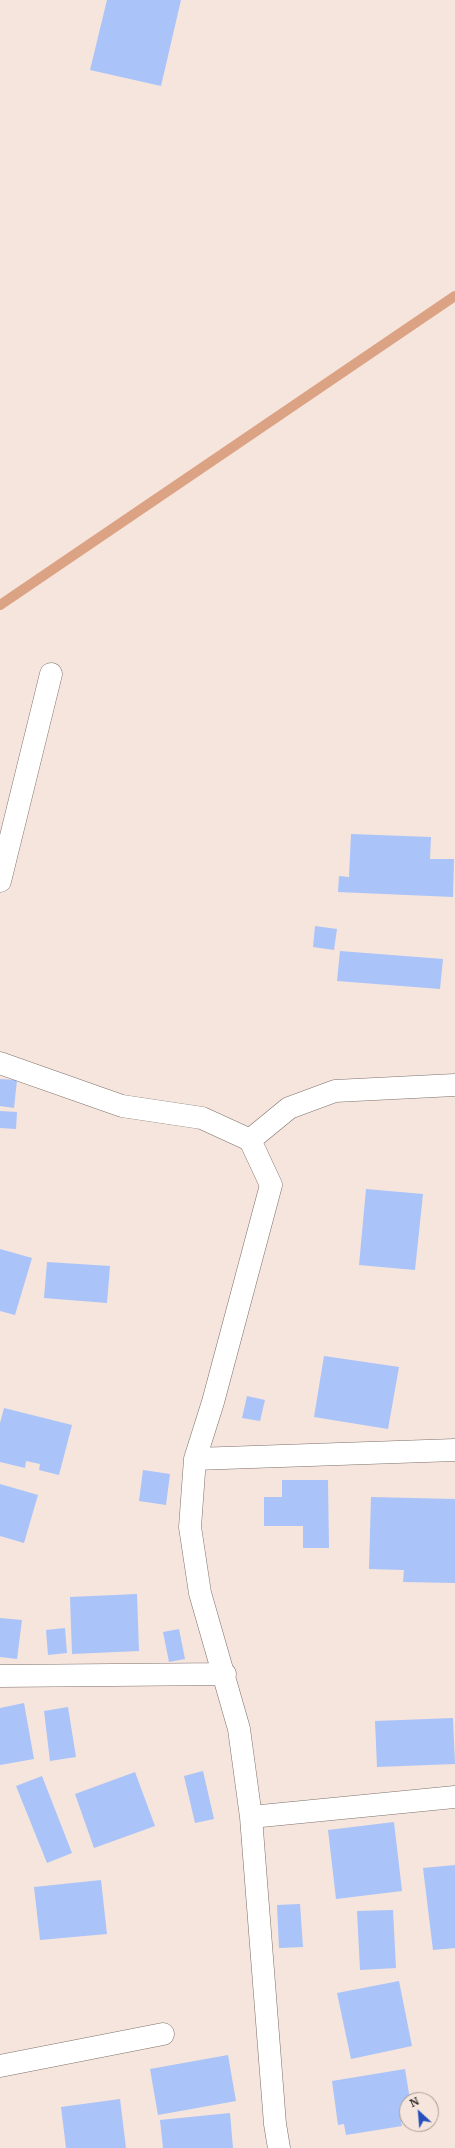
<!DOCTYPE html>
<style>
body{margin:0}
#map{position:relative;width:455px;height:2148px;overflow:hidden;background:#f5e5dd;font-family:Merriweather,serif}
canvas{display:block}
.north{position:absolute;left:399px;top:2092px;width:40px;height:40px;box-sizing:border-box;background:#f5e5dd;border:1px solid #a79b95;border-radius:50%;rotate:334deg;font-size:11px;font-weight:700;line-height:16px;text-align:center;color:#312b29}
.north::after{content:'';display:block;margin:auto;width:14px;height:18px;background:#264fbe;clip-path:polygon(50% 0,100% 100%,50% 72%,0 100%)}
</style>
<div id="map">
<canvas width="455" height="2148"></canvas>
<div class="north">N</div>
</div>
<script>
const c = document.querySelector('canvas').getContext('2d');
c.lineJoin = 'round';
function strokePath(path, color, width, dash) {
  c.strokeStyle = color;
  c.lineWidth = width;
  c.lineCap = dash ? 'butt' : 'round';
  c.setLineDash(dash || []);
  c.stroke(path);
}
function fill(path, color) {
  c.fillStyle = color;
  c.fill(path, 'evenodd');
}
const stream = new Path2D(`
 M0,605L455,296`);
const building = new Path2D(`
 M107,0H181L161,86L90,70Z
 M351,834L431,837L430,859H454L453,897L338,892L339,876L349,877Z
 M315,926L337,929L334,950L313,947Z
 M340,951L443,959L440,989L337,981Z
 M0,1079L17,1080L14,1108L0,1106Z
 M0,1111L17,1112L16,1129L0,1128Z
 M366,1189L423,1194L415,1270L359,1265Z
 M0,1249L32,1258L15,1315L0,1311Z
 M47,1262L110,1266L107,1303L44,1298Z
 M324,1356L399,1367L388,1429L314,1417Z
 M247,1396L265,1400L260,1421L242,1418Z
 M4,1408L72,1425L59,1475L39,1470L40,1464L26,1461L25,1468L0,1462V1423Z
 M143,1470L170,1474L166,1505L139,1501Z
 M282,1480H328L329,1548H303V1526H264V1497H282Z
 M0,1484L38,1495L24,1543L0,1536Z
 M371,1497L455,1499V1583L403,1582L404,1570L369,1569Z
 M137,1594L139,1651L72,1654L70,1597Z
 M0,1618L22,1620L17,1659L0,1657Z
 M65,1628L67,1653L48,1655L46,1630Z
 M179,1629L185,1659L169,1662L163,1632Z
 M24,1703L34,1759L0,1765V1708Z
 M68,1707L76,1757L50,1761L44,1711Z
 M453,1718L455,1764L377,1767L375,1721Z
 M203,1771L214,1819L195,1823L184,1776Z
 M135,1772L155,1826L94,1848L75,1794Z
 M42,1776L72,1853L47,1863L16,1786Z
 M394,1822L402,1891L336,1899L328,1830Z
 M455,1865V1948L433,1950L423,1868Z
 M101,1880L107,1934L40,1940L34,1887Z
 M300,1904L303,1947L279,1948L277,1905Z
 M393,1910L396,1968L360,1970L357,1911Z
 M399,1981L412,2046L351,2059L337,1993Z
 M228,2055L236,2101L158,2115L150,2069Z
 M405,2069L410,2100H407V2115L400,2117L402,2126L346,2135L344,2124L338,2125L332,2081Z
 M120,2099L126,2148H66L61,2107Z
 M230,2113L233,2148H163L160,2120Z`);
const street = new Path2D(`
 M0,881L51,674
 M0,1063L122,1106L202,1118L250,1140L271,1185L213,1402L195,1459L190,1527L200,1593L239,1729L251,1817L275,2124L279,2148
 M250,1140L289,1108L335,1091L455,1085
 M195,1459L455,1450
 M0,1676L225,1674
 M251,1817L455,1797
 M0,2066L163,2034`);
strokePath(stream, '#dca284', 10);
fill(building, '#aac3f9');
strokePath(street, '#7e716a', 23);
strokePath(street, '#fff', 22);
</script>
